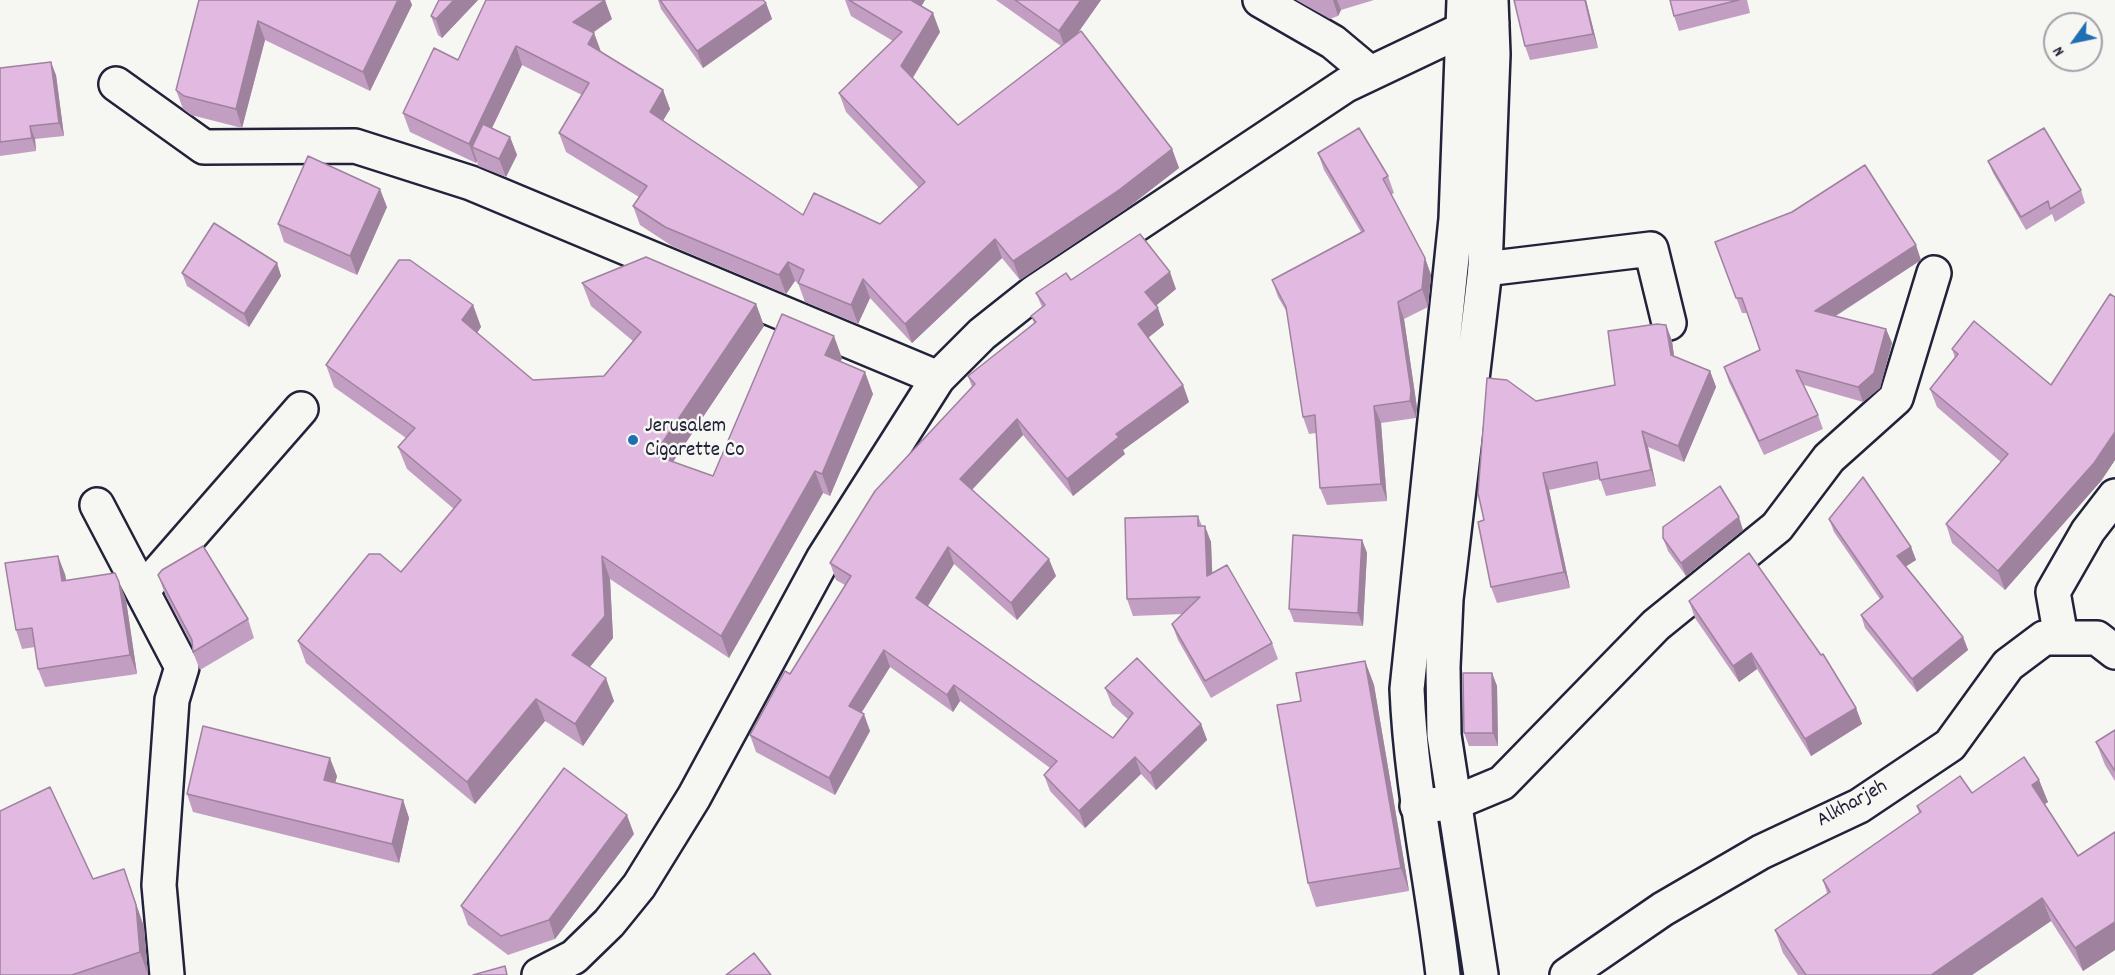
<!DOCTYPE html>
<style>
body{margin:0}
#map{position:relative;width:2115px;height:975px;overflow:hidden;background:#f6f6f2;font-family:Dekko,sans-serif}
canvas{display:block}
.north{position:absolute;left:2043px;top:12px;width:60px;height:60px;box-sizing:border-box;background:#f6f6f2;border:2px solid #a1a1a9;border-radius:50%;rotate:237deg;font-size:16px;font-weight:700;line-height:24px;text-align:center;color:#22223b}
.north::after{content:'';display:block;margin:auto;width:21px;height:27px;background:#1f6fb2;clip-path:polygon(50% 0,100% 100%,50% 72%,0 100%)}
</style>
<div id="map">
<canvas width="2115" height="975"></canvas>
<div class="north">N</div>
</div>
<script>
const c = document.querySelector('canvas').getContext('2d');
c.lineJoin = 'round';
function strokePath(path, color, width, dash) {
  c.strokeStyle = color;
  c.lineWidth = width;
  c.lineCap = dash ? 'butt' : 'round';
  c.setLineDash(dash || []);
  c.stroke(path);
}
function fill(path, color) {
  c.fillStyle = color;
  c.fill(path, 'evenodd');
}
function drawText(font, color, halo, rows, align = 'center') {
  c.font = font + ' Dekko,sans-serif';
  c.lineWidth = 5;
  c.setLineDash([]);
  c.textBaseline = 'middle';
  c.strokeStyle = halo;
  c.fillStyle = color;
  for (const [text, x, y, turn = 0] of rows) {
    c.save();
    c.translate(x, y);
    c.rotate((+turn || 0) * Math.PI / 180);
    c.textAlign = isNaN(turn) ? turn : align;
    if (halo) c.strokeText(text, 0, 0);
    c.fillText(text, 0, 0);
    c.restore();
  }
}
const street = new Path2D(`
 M1260,0L1333,42L1370,73
 M116,84L204,147L355,146L471,183L938,378
 M1485,269L1651,249L1669,323
 M97,505L182,667L172,700L159,885L167,975
 M142,591L301,409
 M2061,637L2053,592L2088,531L2115,496
 M1417,806L1454,803L1502,783L1656,625L1777,527L1829,458L1896,398L1934,273
 M1567,975L1663,909L1761,852L1859,806L1950,745L2008,665L2044,638H2097L2115,652`);
const secondary = new Path2D(`
 M539,975L574,957L609,923L639,886L694,797L823,559L938,378L982,334L1035,292L1346,85L1464,29L1492,23
 M1443,975C1432,879 1411,786 1407,689L1456,219L1464,0
 M1481,975L1444,735L1443,667L1446,599L1485,269L1493,54L1491,0`);
const wall = new Path2D(`
 M199,0H410L412,5L370,91L265,40L242,128L191,115L183,109L176,90Z
 M439,0H478L442,38L438,35L431,16Z
 M658,0H763L766,3L772,19L703,68L661,9Z
 M845,0H925L921,6L940,32L913,78L958,125L1061,46L996,0H1101L1078,32L1172,149L1179,168L1126,209L1020,280L1002,258L912,343L870,298L858,324L805,302L798,283L795,281L786,294L672,246L640,225L633,206L639,197L566,152L559,133L582,95L522,65L492,128L510,137L517,155L506,177L478,166L477,161L476,163L410,132L403,113L458,60L612,19L593,33H594L601,52L663,90L670,109L663,120L803,215L880,224L919,188L846,112L839,93L893,41L851,16Z
 M1296,0H1374L1341,10L1338,16L1330,19Z
 M1514,0H1586L1598,48L1530,60L1525,46Z
 M1670,0H1747L1750,13L1679,31L1674,16Z
 M0,68L56,75L64,136L35,139L36,151L0,156Z
 M1318,153L1388,176L1394,193L1391,195L1425,258L1431,275L1428,307L1404,319L1417,408L1416,418L1381,423L1387,501L1327,505L1320,488L1316,433L1309,434L1303,417L1288,314L1278,297L1272,280L1361,232L1324,170Z
 M1988,161L2081,190L2085,203L2055,222L2052,214L2026,230L1993,173Z
 M387,207L357,275L284,242L278,224Z
 M1715,242L1921,260L1836,316L1886,329L1892,343L1880,388L1863,402L1804,385L1818,415L1823,429L1764,455L1729,382L1724,367L1760,350L1747,313H1742Z
 M277,263L281,276L249,327L187,286L182,273Z
 M1071,280L1176,289L1156,305L1164,325L1148,338L1183,385L1189,402L1123,450L1125,454L1073,496L1023,435L972,490L1056,576L1017,620L954,564L928,606L1113,738L1128,719L1112,705L1105,688L1201,724L1207,740L1156,790L1141,774L1085,828L1050,791L1044,775L1050,768L960,701L953,712L890,667L861,713L870,731L835,795L756,752L750,735L790,674L845,585L836,580L830,563L972,387L968,376L1034,323L1031,316L1042,307L1036,293Z
 M582,283L756,304L764,326L673,462L713,476L842,358L841,361L873,394L830,496L823,493L729,658L610,579L613,638L590,667L614,701L583,746L545,721L475,804L306,663L298,641L401,572L454,509L407,469L398,447L406,438L334,387L326,365L473,305L481,327L477,333L533,380L604,376L633,341L591,306Z
 M2115,297V460L2101,481L2005,590L1952,543L1946,524L2001,462L1937,407L1930,389L1955,358L1952,349L2051,385Z
 M1666,325L1672,341L1674,356L1710,371L1716,387L1684,462L1648,447L1656,486L1606,496L1600,479L1549,490L1570,588L1497,603L1491,587L1484,520L1536,401L1615,385Z
 M1198,516L1202,526L1211,542L1212,573L1272,643L1278,659L1211,698L1178,640L1172,624L1183,614L1133,616L1127,599Z
 M1829,519L1911,547L1916,560L1906,566L1963,637L1968,650L1917,692L1865,628L1861,615L1880,599L1834,532Z
 M1743,530L1686,576L1668,551L1663,538Z
 M1362,540L1367,553L1363,626L1294,622L1289,609Z
 M65,574L66,580L119,582L126,600L137,674L45,687L38,669L35,647L22,649L16,630Z
 M158,575L248,619L254,638L200,670L193,652V647L165,594Z
 M1689,601L1856,708L1862,724L1811,756L1757,669L1739,682L1695,618Z
 M1365,661L1374,685L1409,891L1316,907L1308,883L1301,701Z
 M1492,673L1497,686L1498,746H1469L1464,733Z
 M2115,730V781L2105,765L2096,742Z
 M337,776L335,783L403,800L409,818L399,863L193,812L187,794Z
 M2039,780L2048,802L2045,804L2078,856L2115,832V950L2083,971L2051,921L1972,975H1798L1783,953L1775,930L1827,893L1823,880L1919,813L1917,806L1972,793Z
 M634,834L555,939L508,955L468,925L461,906Z
 M93,879L132,892L144,927L148,975H0Z`);
const shadedWall = new Path2D(`
 M398,0H410L412,5L370,91L363,72Z
 M454,0H478L442,38L436,19Z
 M605,0L612,19L580,41L573,22Z
 M908,0H925L915,17Z
 M1081,0H1101L1066,50L1059,31Z
 M1333,0H1337L1341,10L1338,16Z
 M1585,0H1586L1598,48L1593,34Z
 M766,3L772,19L703,68L697,51Z
 M933,13L940,32L908,85L901,66Z
 M258,21L265,40L242,128L236,109Z
 M594,33L601,52L588,44Z
 M516,46L522,65L481,151L472,147L477,161L476,163L469,144Z
 M51,62L56,75L64,136L59,123Z
 M663,90L670,109L657,131L650,112Z
 M30,126L35,139L36,151L32,138Z
 M510,137L517,155L506,177L499,159Z
 M1172,149L1179,168L1126,209L1020,280L1013,261Z
 M380,189L387,207L357,275L350,256Z
 M995,239L1002,258L912,343L905,324Z
 M1916,245L1921,260L1821,325L1815,311Z
 M1425,258L1431,275L1428,307L1422,289Z
 M788,262L795,281L786,294L779,275Z
 M277,263L281,276L249,327L244,314Z
 M1170,272L1176,289L1152,309L1145,292Z
 M863,279L870,298L858,324L851,305Z
 M1398,302L1404,319L1417,408L1416,418L1410,401Z
 M756,304L764,326L662,478L654,455Z
 M473,305L481,327L470,343L462,320Z
 M1158,308L1164,325L1144,341L1138,324Z
 M1666,325L1672,341L1676,371L1671,355Z
 M1886,329L1892,343L1880,388L1863,402L1858,387Z
 M834,336L842,358L833,377L825,355Z
 M1710,371L1716,387L1684,462L1678,446Z
 M865,372L873,394L830,496L822,474Z
 M1183,385L1189,402L1123,450L1125,454L1073,496L1067,479L1116,434Z
 M1374,406L1381,423L1387,501L1381,484Z
 M1017,419L1023,435L966,496L960,479Z
 M1642,431L1648,447L1656,486L1651,470Z
 M2115,432V460L2101,481L2005,590L1998,571Z
 M815,471L823,493L729,658L721,636Z
 M1543,473L1549,490L1570,588L1564,572Z
 M1739,517L1743,530L1686,576L1681,563Z
 M1205,526L1211,542L1213,592L1207,576Z
 M1362,540L1367,553L1363,626L1358,613Z
 M948,547L954,564L922,615L916,598Z
 M1911,547L1916,560L1902,569L1897,556Z
 M58,556L65,574L69,599L62,581Z
 M602,556L610,579L613,638L581,678L572,655Z
 M1049,559L1056,576L1017,620L1011,603Z
 M119,582L126,600L137,674L130,655Z
 M1963,637L1968,650L1917,692L1912,679Z
 M884,650L890,667L855,723L849,706Z
 M1751,653L1757,669L1739,682L1733,666Z
 M1365,661L1374,685L1409,891L1401,868Z
 M1492,673L1497,686L1498,746L1493,733Z
 M606,678L614,701L583,746L575,724Z
 M954,685L960,701L953,712L947,695Z
 M536,699L545,721L475,804L467,782Z
 M1856,708L1862,724L1811,756L1805,739Z
 M864,714L870,731L835,795L829,778Z
 M1201,724L1207,740L1156,790L1150,773Z
 M1135,757L1141,774L1085,828L1079,811Z
 M330,758L337,776L331,799L324,780Z
 M2039,780L2048,802L2040,807L2032,785Z
 M403,800L409,818L399,863L392,844Z
 M627,815L634,834L555,939L549,920Z
 M124,869L144,927L148,975L140,952Z
 M2042,898L2051,921L1972,975H1931Z
 M2115,922V950L2083,971L2075,948Z`);
const building = new Path2D(`
 M199,0H398L363,72L258,21L236,109L184,96L176,90Z
 M439,0H454L436,19L431,16Z
 M486,0H605L573,22L594,33L588,44L663,90L650,112L803,215L814,193L880,224L925,182L839,93L902,32L849,0H911L933,13L901,66L958,125L1081,31L1172,149L1119,190L1013,261L995,239L905,324L863,279L851,305L798,283L804,270L788,262L779,275L665,227L633,206L647,186L559,133L589,83L516,46L469,144L403,113L434,48L458,60Z
 M660,0H763L766,3L697,51Z
 M1015,0H1081L1059,31Z
 M1514,0H1585L1593,34L1525,46Z
 M1670,0H1739L1674,16Z
 M51,62L59,123L30,126L32,138L0,142V68Z
 M483,124L510,137L499,159L472,147Z
 M1359,128L1388,176L1383,179L1425,258L1422,289L1398,302L1411,391L1410,401L1374,406L1381,484L1320,488L1315,415L1303,417L1286,307L1272,280L1364,231L1318,153Z
 M2044,128L2081,190L2050,209L2048,201L2021,217L1988,161Z
 M308,156L380,189L350,256L278,224Z
 M1865,165L1916,245L1815,311L1886,329L1874,373L1858,387L1796,370L1818,415L1759,441L1724,367L1760,350L1742,298H1736L1715,242L1792,212Z
 M214,223L277,263L244,314L182,273Z
 M1140,234L1170,272L1145,292L1158,308L1138,324L1183,385L1116,434L1119,437L1067,479L1017,419L960,479L1049,559L1011,603L948,547L916,598L1113,738L1133,713L1105,688L1137,658L1201,724L1150,773L1135,757L1079,811L1044,775L1057,761L954,685L947,695L884,650L849,706L864,714L829,778L750,735L785,671L790,674L851,576L830,563L875,491L975,384L968,376L1036,322L1031,316L1045,305L1036,293L1066,273L1071,280Z
 M646,257L756,304L654,455L713,476L782,314L834,336L825,355L865,372L822,474L815,471L721,636L602,556L605,616L572,655L606,678L575,724L536,699L467,782L298,641L369,554H380L401,572L461,500L398,447L415,428L326,365L399,260H410L473,305L462,320L533,380L604,376L641,332L582,283Z
 M2110,294L2115,297V432L2094,463L1998,571L1946,524L2008,454L1930,389L1958,354L1952,349L1974,321L2051,385Z
 M1657,324L1666,325L1671,355L1710,371L1678,446L1642,431L1651,470L1600,480L1597,462L1543,473L1564,572L1491,587L1478,522L1484,520L1478,493L1487,378L1507,380L1536,401L1615,385L1608,331Z
 M1863,477L1911,547L1897,556L1963,637L1912,679L1861,615L1883,597L1829,519Z
 M1720,486L1739,517L1681,563L1663,538V527Z
 M1198,516V526H1205L1207,576L1227,565L1272,643L1205,681L1172,624L1200,597L1127,599L1125,518Z
 M1293,535L1362,540L1358,613L1289,609Z
 M203,546L248,619L193,652L192,640L158,575L162,570Z
 M1749,553L1821,655L1823,654L1856,708L1805,739L1751,653L1733,666L1689,601Z
 M58,556L62,581L115,573L119,582L130,655L38,669L32,628L16,630L5,563Z
 M1365,661L1401,868L1308,883L1277,705L1301,701L1296,673Z
 M1463,673H1492L1493,733H1464Z
 M203,726L330,758L324,780L403,800L392,844L187,794Z
 M2115,730V771L2096,742Z
 M2024,757L2039,780L2032,785L2078,856L2115,832V922L2075,948L2042,898L1931,975H1806L1775,930L1830,892L1823,880L1921,812L1917,806L1960,776L1972,793Z
 M564,768L627,815L549,920L501,936L461,906Z
 M50,787L93,879L124,869L136,905L140,952L72,975H0V811Z
 M754,953L771,975H726Z
 M505,966L507,975H473Z`);
const markers = [
 [633,440,6,"#1f6fb2"]
];
const poiNames = [
 ["Jerusalem",645,428],
 ["Cigarette Co",645,452]
];
const streetNames = [
 ["Alkharjeh",1853,805,-29]
];
strokePath(street, '#22223b', 38);
strokePath(secondary, '#22223b', 38);
strokePath(street, '#f6f6f2', 33);
strokePath(secondary, '#f6f6f2', 33);
fill(wall, '#c29fc2');
fill(shadedWall, '#9e829e');
fill(building, '#e1b9e1');
strokePath(building, '#9e829e', 1.5);
for (const [x, y, r, color] of markers) {
  const dot = new Path2D();
  dot.arc(x, y, r, 0, 2 * Math.PI);
  c.fillStyle = color;
  c.fill(dot);
  strokePath(dot, '#f6f6f2', 2);
}
drawText('21px', '#22223b', '#f6f6f2', poiNames, 'left');
drawText('21px', '#22223b', '#f6f6f2', streetNames);
</script>
